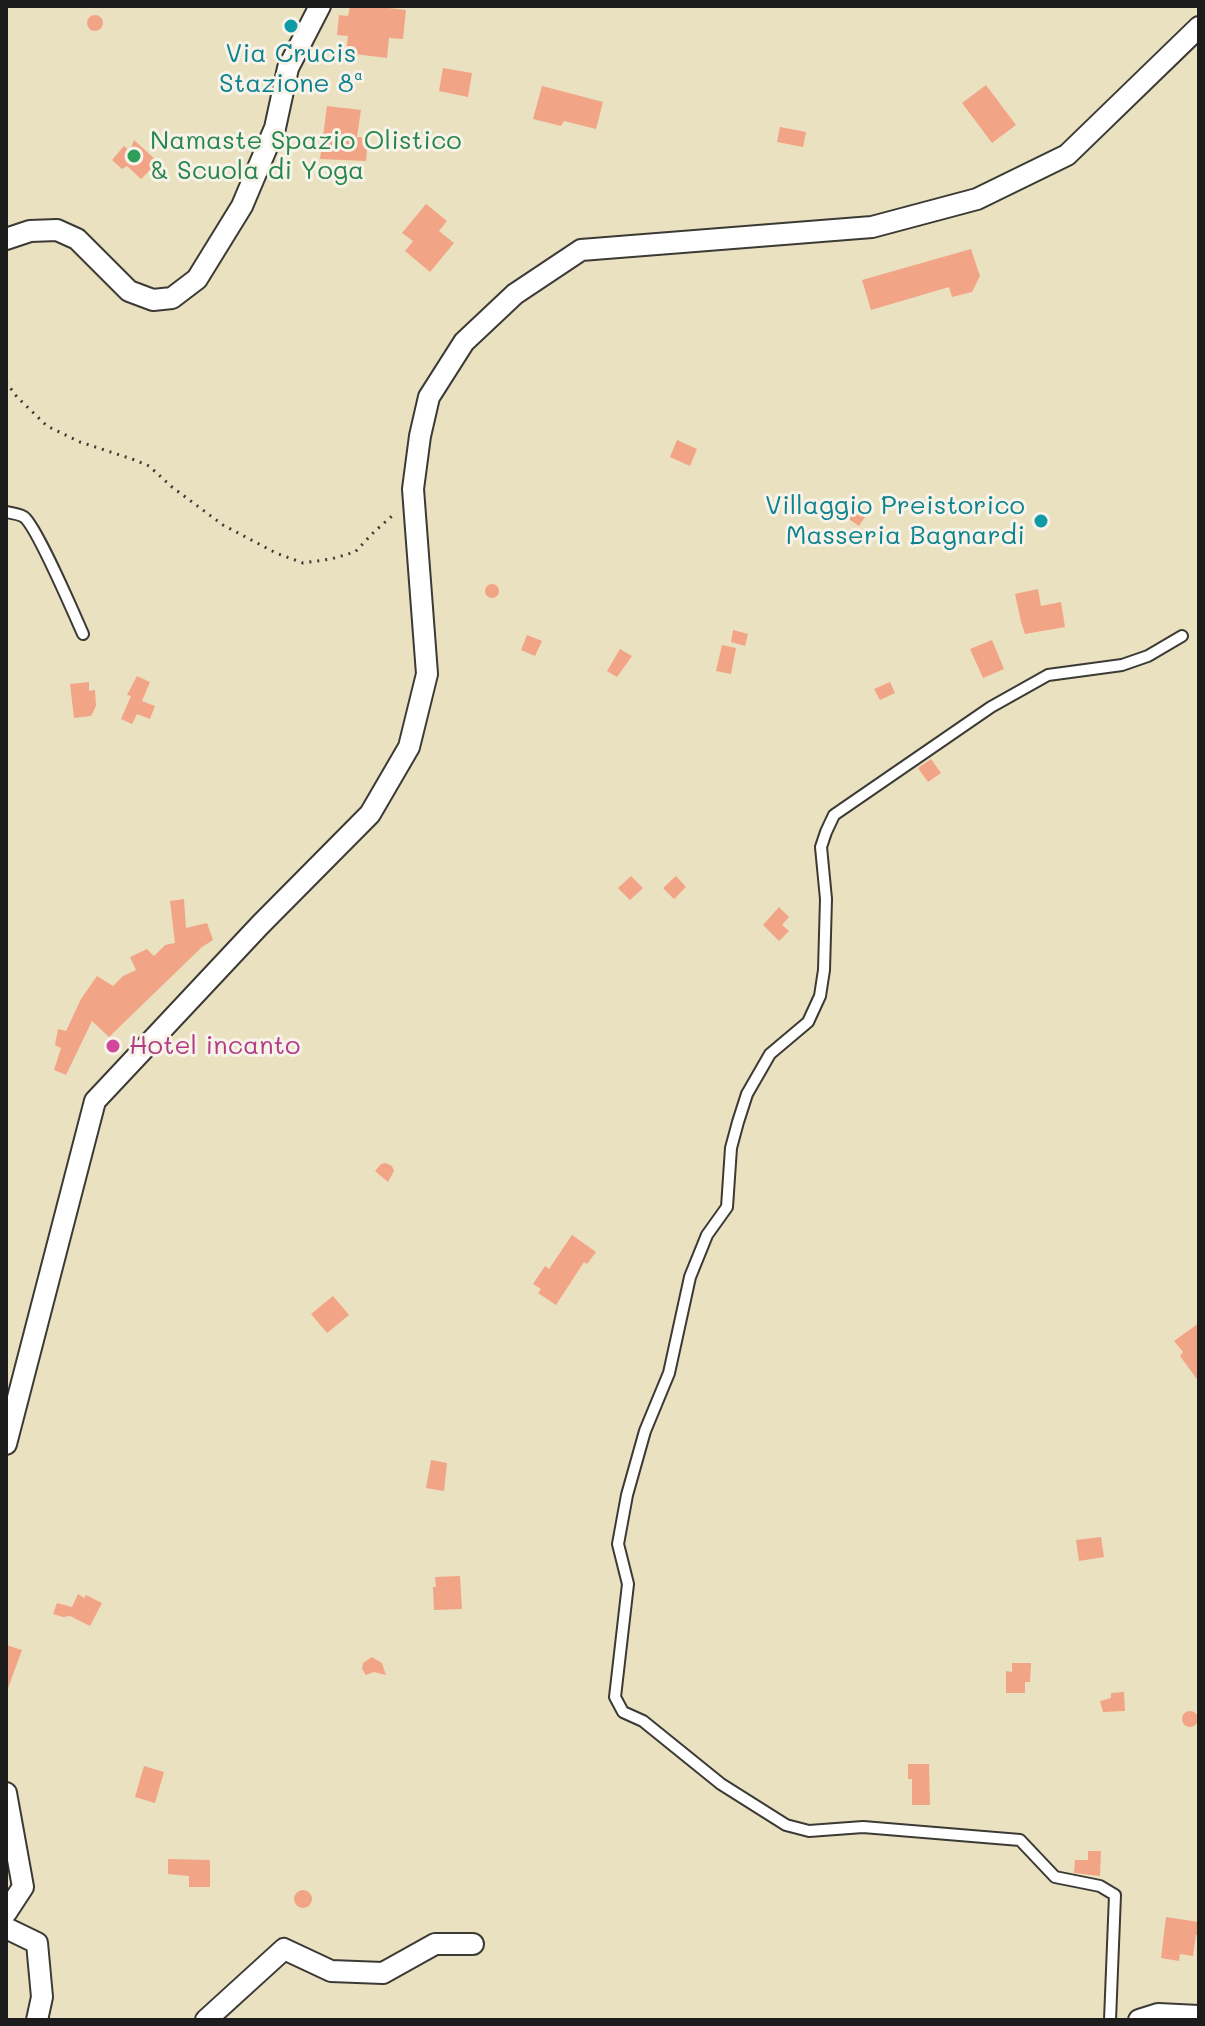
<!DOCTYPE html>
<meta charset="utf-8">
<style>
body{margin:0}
#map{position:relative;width:1205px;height:2026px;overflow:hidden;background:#eae1c0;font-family:Mali,sans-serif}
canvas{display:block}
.frame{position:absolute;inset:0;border:8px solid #1c1c1c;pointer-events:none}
</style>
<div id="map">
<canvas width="1205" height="2026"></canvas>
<div class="frame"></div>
</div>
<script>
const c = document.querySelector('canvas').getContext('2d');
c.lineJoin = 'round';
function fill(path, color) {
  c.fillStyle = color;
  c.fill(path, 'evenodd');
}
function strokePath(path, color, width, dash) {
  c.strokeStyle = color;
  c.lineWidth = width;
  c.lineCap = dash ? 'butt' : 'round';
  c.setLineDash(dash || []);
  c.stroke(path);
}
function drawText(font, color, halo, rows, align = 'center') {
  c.font = font + ' Mali,sans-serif';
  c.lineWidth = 6;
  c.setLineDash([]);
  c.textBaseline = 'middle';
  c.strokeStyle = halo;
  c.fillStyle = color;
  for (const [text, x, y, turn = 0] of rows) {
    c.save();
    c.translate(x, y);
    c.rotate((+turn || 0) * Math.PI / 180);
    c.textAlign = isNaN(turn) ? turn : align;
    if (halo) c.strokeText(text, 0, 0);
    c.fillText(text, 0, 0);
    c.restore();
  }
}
const building = new Path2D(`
 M350,6H371L406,10L403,39L389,38L387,58L346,53L348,36L337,35L339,15L348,16Z
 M87 23a8 8 0 1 1 16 0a8 8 0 1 1-16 0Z
 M443,68L472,73L468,97L439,91Z
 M986,85L1016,125L992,143L962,103Z
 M542,86L603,102L596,129L564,121L561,126L533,119Z
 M327,106L361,110L357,137L368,138L366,161L320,159Z
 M780,127L806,132L803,147L777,142Z
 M134,140L158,162L141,179L127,166L122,169L112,160L124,146L130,151Z
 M426,204L447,221L439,231L454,243L430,272L405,251L413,241L402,233Z
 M971,249L980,276L972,292L952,297L949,287L871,310L862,280Z
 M677,440L697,449L690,466L670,457Z
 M848,501L867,514L859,526L840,513Z
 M485 591a7 7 0 1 1 14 0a7 7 0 1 1-14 0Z
 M1038,589L1041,606L1061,602L1065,627L1025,634L1021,622L1015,594Z
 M733,630L748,634L745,646L731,642Z
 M527,635L542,641L535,656L521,650Z
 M992,640L1004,669L983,678L970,649Z
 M722,645L736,648L731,674L716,671Z
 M620,649L632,656L617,677L607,671Z
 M137,676L150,682L142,701L155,706L150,719L137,714L132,724L121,719L131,696L127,695Z
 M89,682V691L95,690L96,706L91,716L74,718L70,684Z
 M890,682L895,693L880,700L874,689Z
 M931,759L941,773L928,782L918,768Z
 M631,876L643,888L630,900L618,888Z
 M676,876L686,887L674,899L663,888Z
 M184,899L186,928L207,923L213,940L202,947L109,1037L92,1021L66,1075L54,1070L61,1048L55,1045L58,1029L66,1031L81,999L97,976L113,986L123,976L136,970L130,957L147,949L154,956L165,945L175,943L170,901Z
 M779,907L789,917L782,925L789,931L779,941L763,925Z
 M386,1163L392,1166L394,1171L388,1182L375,1171L381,1164Z
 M572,1235L596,1252L587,1264L584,1262L556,1305L538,1293L541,1289L533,1284L545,1266L549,1269Z
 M333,1296L349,1315L327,1333L311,1314Z
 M1199,1323V1382L1180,1356L1183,1352L1174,1341Z
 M431,1460L447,1463L444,1491L426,1488Z
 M1101,1537L1104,1557L1079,1561L1076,1540Z
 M460,1576L462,1609L434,1610L433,1587H436L435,1577Z
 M78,1594L84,1598L86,1595L102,1603L90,1626L70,1616L63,1617L53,1614L57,1603L72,1607Z
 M6,1645L22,1650L7,1691L6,1690Z
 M372,1657L382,1663L386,1675L374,1672L366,1675L362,1669L363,1663Z
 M1012,1663H1031L1030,1682H1025V1693H1006V1671L1012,1672Z
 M1124,1692L1125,1711L1103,1712L1100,1701L1111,1698V1693Z
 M1182 1719a8 8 0 1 1 16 0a8 8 0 1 1-16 0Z
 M908,1764H929L930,1805H912V1779H908Z
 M144,1766L164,1772L155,1803L135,1797Z
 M1088,1851H1101L1100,1876L1074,1873L1075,1860H1088Z
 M168,1859L210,1860V1887H189V1876L168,1874Z
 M294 1899a9 9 0 1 1 18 0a9 9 0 1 1-18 0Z
 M1166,1917L1199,1922V1935H1196L1193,1956L1180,1954L1179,1961L1161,1958Z`);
const path = new Path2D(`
 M6,382L17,397L47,426L80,442L135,460L149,466L172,487L223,525L276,553L303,563L331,559L355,552L374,532L392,516L396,515`);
const lane = new Path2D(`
 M6,512C12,513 19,514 24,517C37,527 74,614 83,634
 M1110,2020L1115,1895L1100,1886L1055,1877L1020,1840L863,1827L809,1831L786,1825L721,1784L643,1721L623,1712L615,1697L628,1584L618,1544L627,1495L645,1431L669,1373L690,1277L707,1235L727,1207L731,1148L738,1122L747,1094L770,1054L808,1022L820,996L824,970L826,899L821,847L826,832L834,815L991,707L1048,675L1122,665L1148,656L1182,636`);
const street = new Path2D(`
 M6,239L30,231L57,230L77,239L129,291L153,300L172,298L197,279L242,206L275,128L288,68L320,6
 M6,1444L95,1101L260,925L370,814L409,747L427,674L413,489L420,436L429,397L464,342L515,294L581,250L872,227L977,199L1067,155L1199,27
 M6,1793L23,1887L6,1913
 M6,1928L37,1943L42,1997L37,2020
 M206,2020L284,1949L331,1971L383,1973L435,1944H473
 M1139,2020L1158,2014L1199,2016`);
const markers = [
 [291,26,8,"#0f9aa8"],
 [134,156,8,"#2e9e5b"],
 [1041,521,8,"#0f9aa8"],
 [113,1046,8,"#d1479c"]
];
const cultureNames = [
 ["Via Crucis",291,54],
 ["Stazione 8ª",291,84],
 ["Villaggio Preistorico",1025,506,"right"],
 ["Masseria Bagnardi",1025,536,"right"]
];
const leisureNames = [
 ["Namaste Spazio Olistico",150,141],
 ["& Scuola di Yoga",150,171]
];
const hotelNames = [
 ["Hotel incanto",129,1046]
];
fill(building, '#f2a486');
strokePath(lane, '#3b3a35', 14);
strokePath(street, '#3b3a35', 24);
strokePath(path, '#3b3a35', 3, [2, 6]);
strokePath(lane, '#fff', 10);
strokePath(street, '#fff', 20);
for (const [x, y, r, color] of markers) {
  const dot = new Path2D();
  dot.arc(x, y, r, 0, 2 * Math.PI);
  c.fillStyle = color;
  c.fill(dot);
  strokePath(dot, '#f7f3e8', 3);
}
drawText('26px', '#0d838f', '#f7f3e8', cultureNames);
drawText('26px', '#27864d', '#f7f3e8', leisureNames, 'left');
drawText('26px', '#b23c85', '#f7f3e8', hotelNames, 'left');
</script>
